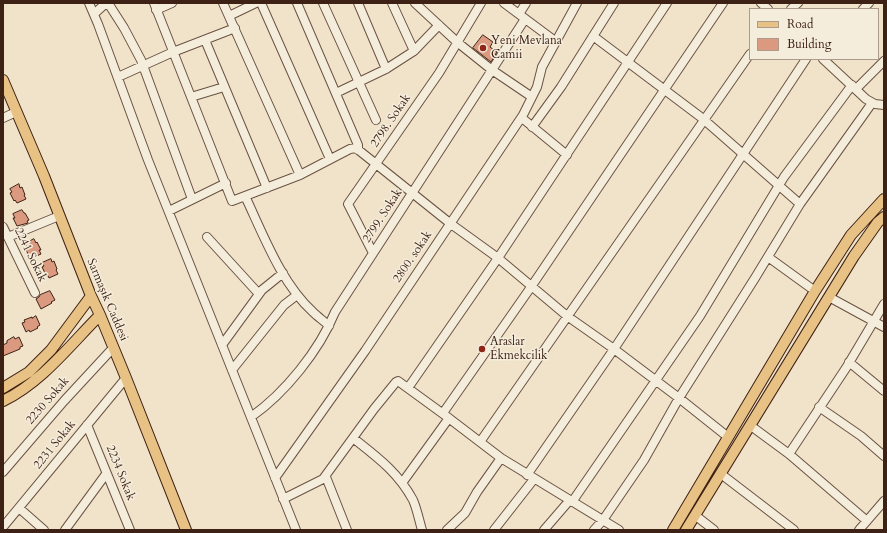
<!DOCTYPE html>
<meta charset="utf-8">
<style>
body{margin:0}
#map{position:relative;width:887px;height:533px;overflow:hidden;background:#f0e3c9;font-family:Cardo,serif}
canvas{display:block}
.frame{position:absolute;inset:0;border:4px solid #3e2115;pointer-events:none}
.legend{position:absolute;left:749px;top:8px;width:130px;height:52px;box-sizing:border-box;background:#f5eddc;border:1px solid #ac9b8c;margin:0;padding:5px 7px;list-style:none;font-size:12px;color:#3e2115}
.legend li{display:flex;align-items:center;gap:8px;height:20px}
.legend b{width:20px;border:1px solid #ac9b8c}
</style>
<div id="map">
<canvas width="887" height="533"></canvas>
<div class="frame"></div>
<ul class="legend">
<li><b style="height:5px;background:#e8c284"></b>Road</li>
<li><b style="height:11px;background:#db9a80"></b>Building</li>
</ul>
</div>
<script>
const c = document.querySelector('canvas').getContext('2d');
c.lineJoin = 'round';
function fill(path, color) {
  c.fillStyle = color;
  c.fill(path, 'evenodd');
}
function strokePath(path, color, width, dash) {
  c.strokeStyle = color;
  c.lineWidth = width;
  c.lineCap = dash ? 'butt' : 'round';
  c.setLineDash(dash || []);
  c.stroke(path);
}
function drawText(font, color, halo, rows, align = 'center') {
  c.font = font + ' Cardo,serif';
  c.lineWidth = 3;
  c.setLineDash([]);
  c.textBaseline = 'middle';
  c.strokeStyle = halo;
  c.fillStyle = color;
  for (const [text, x, y, turn = 0] of rows) {
    c.save();
    c.translate(x, y);
    c.rotate((+turn || 0) * Math.PI / 180);
    c.textAlign = isNaN(turn) ? turn : align;
    if (halo) c.strokeText(text, 0, 0);
    c.fillText(text, 0, 0);
    c.restore();
  }
}
const building = new Path2D(`
 M483,35L493,42L490,47L497,52L491,62L473,48Z
 M19,184L20,188L22,187L25,195H24L26,199L17,203L15,200L14,201L10,193L12,192L10,189Z
 M22,210L24,213H25L29,220L27,221L28,223L17,226L13,218H15L13,214Z
 M34,239L36,243L37,242L41,250H39L41,254L32,258L31,255L29,256L25,248L27,247L25,244Z
 M51,259L52,262L54,261L57,269L56,270L58,274L49,278L47,274L46,275L42,267L44,266L42,263Z
 M50,291L55,300L51,302L52,303L41,309L36,299L39,297L40,295Z
 M36,316L40,325L37,327L38,328L30,332L29,330L26,332L22,323L25,322L24,320L32,317V318Z
 M14,337L15,339L19,337L23,346L20,347V349L3,356V345L7,343V341Z`);
const minor = new Path2D(`
 M89,3L98,24L148,160L296,530
 M108,3L124,28L141,60L192,199
 M154,3L232,201L300,175L350,149L356,148L451,224L498,258L567,316L614,349L679,398L728,437
 M223,3L300,175
 M261,3L330,159
 M297,3L358,145V150
 M323,3L376,120
 M358,3L386,69
 M392,3L414,51
 M415,3L457,42L492,70L532,97
 M504,3L555,41
 M761,3L768,9
 M791,9L798,3
 M863,9L869,3
 M156,10L172,3
 M94,14L106,3
 M519,14L526,3
 M229,16L256,3
 M593,36L702,118L800,204
 M205,40L267,188
 M823,59L866,99L875,104L884,105
 M118,77L173,52L235,28
 M856,89L884,61
 M336,93L386,69L414,51L439,25
 M191,97L224,87
 M3,118L16,112
 M522,118L567,155
 M532,127L561,87L614,3
 M245,196C263,234 281,283 313,312C318,317 324,321 329,326
 M169,211L226,183
 M3,227L35,293
 M8,237L59,216
 M207,237L259,294
 M373,253L348,204L439,73L481,3
 M768,257L815,291
 M829,297L884,327
 M222,345L262,290L283,273
 M849,362L884,391
 M232,370L284,305L297,295
 M408,388L498,258L667,3
 M819,407L861,436L884,456
 M443,413L531,287L723,3
 M251,417C285,393 319,351 335,312L525,19
 M87,425L130,530
 M751,426L789,454L867,521
 M353,438C377,457 398,472 413,500C417,509 419,520 422,530
 M480,442L750,54
 M789,454L846,368L884,304
 M3,472L64,401L113,348
 M721,474L794,530
 M527,475L614,349L806,59
 M326,477L347,530
 M275,478L365,351L523,115L537,87L542,67L577,3
 M402,483L449,418
 M283,499L323,479L374,409L396,382L398,381L446,416L501,458L619,530
 M572,502L700,316L784,177L852,85
 M19,508L44,530
 M696,516L714,530
 M3,527L126,378
 M65,530L106,474
 M447,530L465,513L477,492L501,458
 M494,530L534,479
 M544,530L569,501
 M594,530L603,520L644,460L679,398L755,278L800,204L872,103
 M859,530L884,501`);
const major = new Path2D(`
 M3,80L44,176L91,296L100,315L126,378L186,530
 M3,388L29,372L51,350L91,296
 M3,401C42,382 70,345 100,315
 M673,530L815,291L851,235L884,199
 M686,530L854,256L878,222L884,217`);
const markers = [
 [483,48,4,"#8f2418"],
 [482,349,4,"#8f2418"]
];
const poiNames = [
 ["Yeni Mevlana",491,41],
 ["Camii",491,55],
 ["Araslar",490,342],
 ["Ekmekcilik",490,356]
];
const streetNames = [
 ["2798. Sokak",391,121,-56],
 ["2799. Sokak",383,216,-57],
 ["2241 Sokak",30,255,64],
 ["2800. sokak",413,257,-56],
 ["Sarmaşık Caddesi",107,300,67],
 ["2230 Sokak",48,401,-49],
 ["2231 Sokak",55,445,-51],
 ["2234 Sokak",120,473,68]
];
fill(building, '#db9a80');
strokePath(building, '#3e2115', 1);
strokePath(minor, '#6a5242', 10);
strokePath(major, '#3e2115', 12);
strokePath(minor, '#f5eddc', 8);
strokePath(major, '#e8c284', 10);
for (const [x, y, r, color] of markers) {
  const dot = new Path2D();
  dot.arc(x, y, r, 0, 2 * Math.PI);
  c.fillStyle = color;
  c.fill(dot);
  strokePath(dot, '#f5eddc', 1.5);
}
drawText('12px', '#3e2115', '#f5eddc', poiNames, 'left');
drawText('12px', '#3e2115', '#f5eddc', streetNames);
</script>
